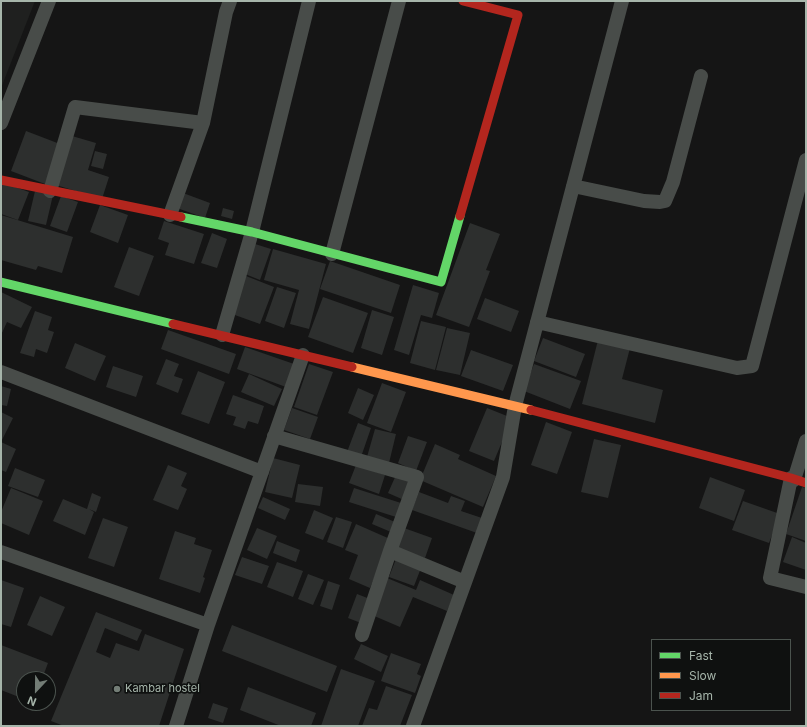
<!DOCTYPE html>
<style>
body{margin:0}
#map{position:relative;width:807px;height:727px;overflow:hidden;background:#151515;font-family:Inter,sans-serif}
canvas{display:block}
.frame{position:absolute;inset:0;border:2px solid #a6b5aa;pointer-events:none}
.legend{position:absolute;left:651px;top:639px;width:140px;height:72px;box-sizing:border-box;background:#0f1110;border:1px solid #4b534e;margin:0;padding:5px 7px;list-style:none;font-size:12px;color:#a6b5aa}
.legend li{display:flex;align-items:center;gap:8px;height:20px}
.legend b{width:20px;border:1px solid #4b534e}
.north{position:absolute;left:16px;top:671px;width:40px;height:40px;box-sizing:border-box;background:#0f1110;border:1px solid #4b534e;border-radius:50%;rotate:202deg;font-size:11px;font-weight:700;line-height:16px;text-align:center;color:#a6b5aa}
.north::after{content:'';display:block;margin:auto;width:14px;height:18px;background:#737d76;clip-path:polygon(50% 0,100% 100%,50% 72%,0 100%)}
</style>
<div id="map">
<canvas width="807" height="727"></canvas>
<div class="frame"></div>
<ul class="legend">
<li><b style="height:5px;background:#63d668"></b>Fast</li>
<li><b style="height:5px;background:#ff974d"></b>Slow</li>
<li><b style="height:5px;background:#b3261e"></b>Jam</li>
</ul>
<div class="north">N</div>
</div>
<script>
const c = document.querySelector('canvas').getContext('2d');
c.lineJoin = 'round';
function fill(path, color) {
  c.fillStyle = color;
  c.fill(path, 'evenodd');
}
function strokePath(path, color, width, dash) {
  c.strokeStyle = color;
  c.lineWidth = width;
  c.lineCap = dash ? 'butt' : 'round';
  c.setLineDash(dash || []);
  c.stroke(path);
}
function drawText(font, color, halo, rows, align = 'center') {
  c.font = font + ' Inter,sans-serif';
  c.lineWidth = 3.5;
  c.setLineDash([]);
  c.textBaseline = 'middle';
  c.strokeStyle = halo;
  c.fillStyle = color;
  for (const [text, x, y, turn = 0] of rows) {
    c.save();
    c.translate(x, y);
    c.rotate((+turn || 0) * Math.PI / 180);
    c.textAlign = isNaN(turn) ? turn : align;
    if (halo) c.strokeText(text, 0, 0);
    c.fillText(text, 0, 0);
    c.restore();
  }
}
const built = new Path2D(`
 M1,1H35L1,88Z`);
const building = new Path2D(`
 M26,131L60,144L45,184L11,171Z
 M72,136L96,143L88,170L109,177L102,199L56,185Z
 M95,151L107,154L103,169L91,166Z
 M1,182L29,192L18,220L1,214Z
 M35,191L53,195L46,225L28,221Z
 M183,193L210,203L205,218L177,208Z
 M61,196L78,202L67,232L50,226Z
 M100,205L128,215L118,243L90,232Z
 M223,208L234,211L232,219L221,216Z
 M1,215L73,237L62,273L38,266L36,270L1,260Z
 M164,221L204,234L194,264L165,255L169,243L158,239Z
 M470,223L500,234L486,270L490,271L469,327L436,315Z
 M212,233L227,239L217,268L201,263Z
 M255,244L271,249L260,280L245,274Z
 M129,247L154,256L139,296L114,287Z
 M273,249L326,264L309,329L290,324L299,290L264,280Z
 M330,261L400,285L391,313L320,289Z
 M246,276L274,287L260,324L232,314Z
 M413,285L439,293L432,318L421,315L409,355L394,350Z
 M277,287L296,293L284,328L265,321Z
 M1,292L32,307L21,328L7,322L1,335Z
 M323,297L368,313L353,353L308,337Z
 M485,298L519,311L511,332L477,319Z
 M372,310L394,317L382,355L361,348Z
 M35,311L52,317L48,330L54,332L47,353L36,349L34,357L20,353Z
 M421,321L446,327L435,370L410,363Z
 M447,328L470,333L460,375L436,370Z
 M168,330L236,354L229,374L161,349Z
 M543,338L585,354L576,377L534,361Z
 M598,340L630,348L622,379L663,390L655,423L582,404Z
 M75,343L106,356L95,381L65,368Z
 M245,347L294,364L286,387L237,369Z
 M471,350L513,365L503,391L461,376Z
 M166,359L179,364L174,376L183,379L178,393L156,384Z
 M309,364L333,372L317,415L294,407Z
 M534,364L581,381L570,409L524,391Z
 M113,366L143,376L136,397L106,387Z
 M198,371L225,382L209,424L181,414Z
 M249,374L282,389L274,406L241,392Z
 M382,383L406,392L391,432L367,423Z
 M1,386L11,389L7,406L1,405Z
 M358,388L374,395L363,420L348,413Z
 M233,395L264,406L258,424L248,421L245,429L233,425L236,417L226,414Z
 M292,408L318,417L310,439L284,430Z
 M487,408L512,418L494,461L469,451Z
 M1,412L13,418L1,442L16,449L6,472L1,470Z
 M546,422L572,432L557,474L531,465Z
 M358,423L371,428L361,457L347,452Z
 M375,429L396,434L389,463L367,457Z
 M408,436L427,442L416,471L398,463Z
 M594,439L621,445L608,498L581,492Z
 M435,444L460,455L458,459L496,476L483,507L420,480Z
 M273,458L300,465L292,498L265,492Z
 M168,465L187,473L181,486L187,489L178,510L153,500Z
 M356,465L385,475L379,494L349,483Z
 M15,468L45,480L38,497L8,486Z
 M396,475L412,481L404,500L388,493Z
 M710,477L745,490L734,521L699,508Z
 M298,484L323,487L320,506L295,502Z
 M802,487L806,488V541L786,534Z
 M11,488L43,501L29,535L1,523V512Z
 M354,488L401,503L396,517L349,502Z
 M419,492L448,503L451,496L465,501L461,511L482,518L477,533L412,510Z
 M92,493L101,497L96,512L89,509L94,512L85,535L53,521L63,499L87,509Z
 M263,497L290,509L285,520L258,508Z
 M743,501L780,514L769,543L732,530Z
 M314,510L333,518L323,540L305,533Z
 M376,514L395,522L391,532L372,524Z
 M336,517L352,522L343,548L327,542Z
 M103,518L128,527L114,567L88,558Z
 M356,524L390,539L370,588L349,579L358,555L345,550Z
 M257,528L277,536L267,559L247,550Z
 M404,528L432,538L425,558L396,548Z
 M175,531L196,538L194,544L212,550L203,577L205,578L200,593L159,579Z
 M792,537L806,543V570L783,562Z
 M277,541L300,550L296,562L273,553Z
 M242,557L269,566L262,584L235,575Z
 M396,559L421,568L414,586L389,577Z
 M277,562L303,571L293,597L267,587Z
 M308,574L324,580L313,605L298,599Z
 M387,578L416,590L420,580L454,595L447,611L413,597L400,627L372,615Z
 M1,580L24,588L11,627L1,624Z
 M328,581L340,585L332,610L320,606Z
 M357,594L370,599L361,623L348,618Z
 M40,596L65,607L52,636L27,625Z
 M96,612L142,630L137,641L105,628L96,652L110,658L116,643L139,651L145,634L184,649L159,726H64L51,721Z
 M232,625L337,666L327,692L222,651Z
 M361,644L388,656L381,672L354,659Z
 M1,645L48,663L42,679H24V699L1,690Z
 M391,653L421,664L417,674L421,676L415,693L381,681Z
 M341,669L375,681L358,726H321Z
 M386,686L412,695L400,726H362L369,708L377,710Z
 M248,687L316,713L311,726H281L240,710Z
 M213,703L228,708L223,723L208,718Z`);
const street = new Path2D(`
 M1,123L49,1
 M573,186L644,201L660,202L665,201L673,182L701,76
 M50,191L75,107L203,123
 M170,215L203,123L226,12L230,1
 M332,254L399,1
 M537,322L737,368L752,366L806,160
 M222,335L252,232L309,1
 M1,372L262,472
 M274,436L417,477L390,551L362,635
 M791,478L770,578L806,587
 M794,480L806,441
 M390,551L465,582
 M1,552L208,625
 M176,726L208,625L303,355
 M413,726L503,477L515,406L622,1`);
const fast = new Path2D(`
 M181,217L252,232L441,282L460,216
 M1,282L173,324`);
const slow = new Path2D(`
 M352,367L531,410`);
const jam = new Path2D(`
 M1,180L181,217
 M460,216L518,15L463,1
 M173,324L352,367
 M531,410L791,478L806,483`);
const markers = [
 [117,689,4,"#737d76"]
];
const poiNames = [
 ["Kambar hostel",125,689]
];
fill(built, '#1f201f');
fill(building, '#2d2f2e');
strokePath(street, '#484c49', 14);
strokePath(fast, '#63d668', 9);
strokePath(slow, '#ff974d', 9);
strokePath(jam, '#b3261e', 9);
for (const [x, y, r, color] of markers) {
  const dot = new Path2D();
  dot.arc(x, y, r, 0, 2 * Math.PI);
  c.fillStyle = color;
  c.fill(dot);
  strokePath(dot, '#0f1110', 1.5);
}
drawText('11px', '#a6b5aa', '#0f1110', poiNames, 'left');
</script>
